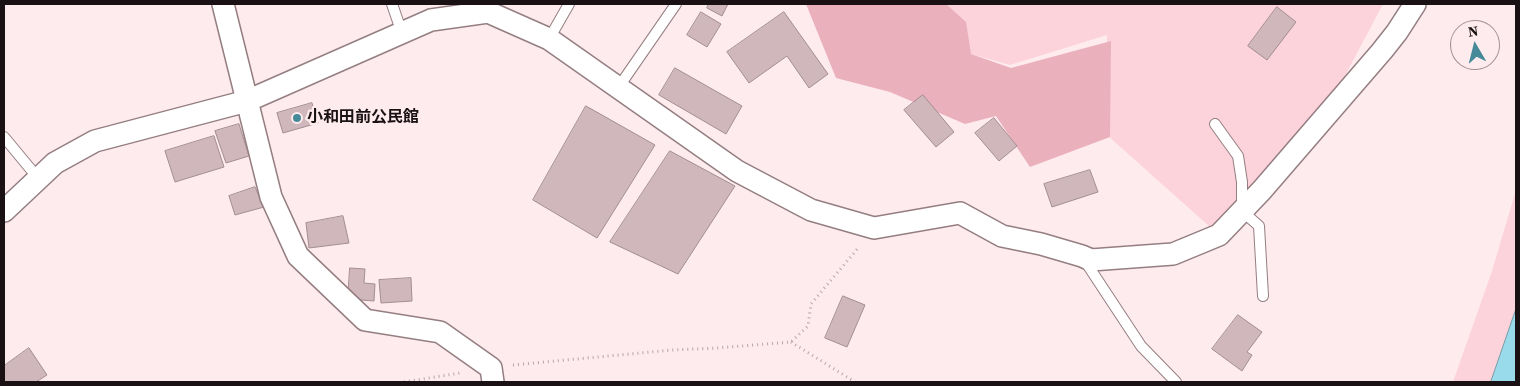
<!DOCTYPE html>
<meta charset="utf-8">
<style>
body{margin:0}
#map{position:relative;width:1520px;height:386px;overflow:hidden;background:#feebee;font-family:"Source Serif 4",serif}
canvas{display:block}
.frame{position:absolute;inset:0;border:5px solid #191113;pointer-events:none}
.north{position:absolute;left:1450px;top:20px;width:50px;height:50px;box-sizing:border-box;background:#feebee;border:1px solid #a29496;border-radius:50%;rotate:352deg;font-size:14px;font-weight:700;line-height:20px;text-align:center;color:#191113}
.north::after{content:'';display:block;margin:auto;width:18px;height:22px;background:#468a99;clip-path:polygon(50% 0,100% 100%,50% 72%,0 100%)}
</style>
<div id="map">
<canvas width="1520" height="386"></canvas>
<div class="frame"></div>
<div class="north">N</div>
</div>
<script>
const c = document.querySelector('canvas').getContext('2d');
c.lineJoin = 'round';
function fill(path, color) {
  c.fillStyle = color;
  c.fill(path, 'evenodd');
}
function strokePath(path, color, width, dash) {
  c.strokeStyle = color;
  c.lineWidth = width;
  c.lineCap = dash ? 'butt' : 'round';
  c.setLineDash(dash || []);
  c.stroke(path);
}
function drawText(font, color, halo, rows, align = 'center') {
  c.font = font + ' "Source Serif 4","Noto Sans JP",serif';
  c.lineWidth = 4.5;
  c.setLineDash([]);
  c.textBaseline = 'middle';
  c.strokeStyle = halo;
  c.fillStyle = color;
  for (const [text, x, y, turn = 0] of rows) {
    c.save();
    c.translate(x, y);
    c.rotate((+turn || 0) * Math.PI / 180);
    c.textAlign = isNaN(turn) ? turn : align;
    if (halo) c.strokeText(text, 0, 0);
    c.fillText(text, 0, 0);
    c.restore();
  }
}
const green = new Path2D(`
 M946,4H1383L1320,123L1219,235L1107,135V35L1010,65L971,54Z
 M1516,190V382H1453L1492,271Z`);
const forest = new Path2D(`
 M806,4H946L966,22L971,54L1011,68L1111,41L1110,137L1030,167L996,116L965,124L890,92L836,78Z`);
const water = new Path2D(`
 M1516,309V382H1491Z`);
const building = new Path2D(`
 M709,4H728L722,16L707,8Z
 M1277,7L1296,22L1267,60L1248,46Z
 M701,12L721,24L707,47L687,35Z
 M784,12L828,74L809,88L787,56L749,83L727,52Z
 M675,68L742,106L726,134L659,95Z
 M923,95L954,132L936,147L904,110Z
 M312,103L318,123L283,133L277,113Z
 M586,106L655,145L597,238L533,200Z
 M994,118L1017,146L999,161L975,133Z
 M239,124L249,156L226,163L215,131Z
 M214,136L224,167L175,182L165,151Z
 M670,151L735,186L678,274L610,242Z
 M1090,170L1098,192L1052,207L1044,184Z
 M255,187L264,207L235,215L229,196Z
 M343,216L349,243L309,248L306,223Z
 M350,268L365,269L364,283L375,284L374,301L348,299Z
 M411,278L412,301L381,303L379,280Z
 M843,296L865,305L847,347L825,338Z
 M1238,315L1262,332L1247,352L1252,355L1242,371L1212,349Z
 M29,348L47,375L36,382H4V366Z`);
const path = new Path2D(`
 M791,342L855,382
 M513,365L672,350L717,348L791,342L808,326L811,304L859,247
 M404,382L460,373`);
const lane = new Path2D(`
 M392,4L402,33
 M549,39L569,4
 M618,88L676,4
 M1215,124L1238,156L1242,182V211L1259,226L1263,296
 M4,137L38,178
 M1085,261L1141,346L1176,382`);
const street = new Path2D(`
 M223,4L271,197L298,256L365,320L440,332L491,368L493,382
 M4,211L55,163L95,141L247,101L431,20L488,12L549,39L737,171L811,210L874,228L960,213L1002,236L1041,244L1082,256L1091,260L1173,254L1219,235L1262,190L1382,51L1397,32L1415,4`);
const markers = [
 [297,118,5,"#468a99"]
];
const poiNames = [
 ["小和田前公民館",307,118]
];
fill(green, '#fcd3db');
fill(forest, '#eab0bc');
fill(water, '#99daeb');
strokePath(water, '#739eaa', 1);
fill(building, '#cfb7bc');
strokePath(building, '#a38d92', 1);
strokePath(lane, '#947e82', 12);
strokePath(street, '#947e82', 24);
strokePath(path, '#b5a6a9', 3, [1, 4]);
strokePath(lane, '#fff', 10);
strokePath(street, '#fff', 21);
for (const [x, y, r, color] of markers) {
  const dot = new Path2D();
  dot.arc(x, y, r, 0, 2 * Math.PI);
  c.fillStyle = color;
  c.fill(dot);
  strokePath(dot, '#feebee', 2);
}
drawText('bold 16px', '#191113', '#feebee', poiNames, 'left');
</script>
